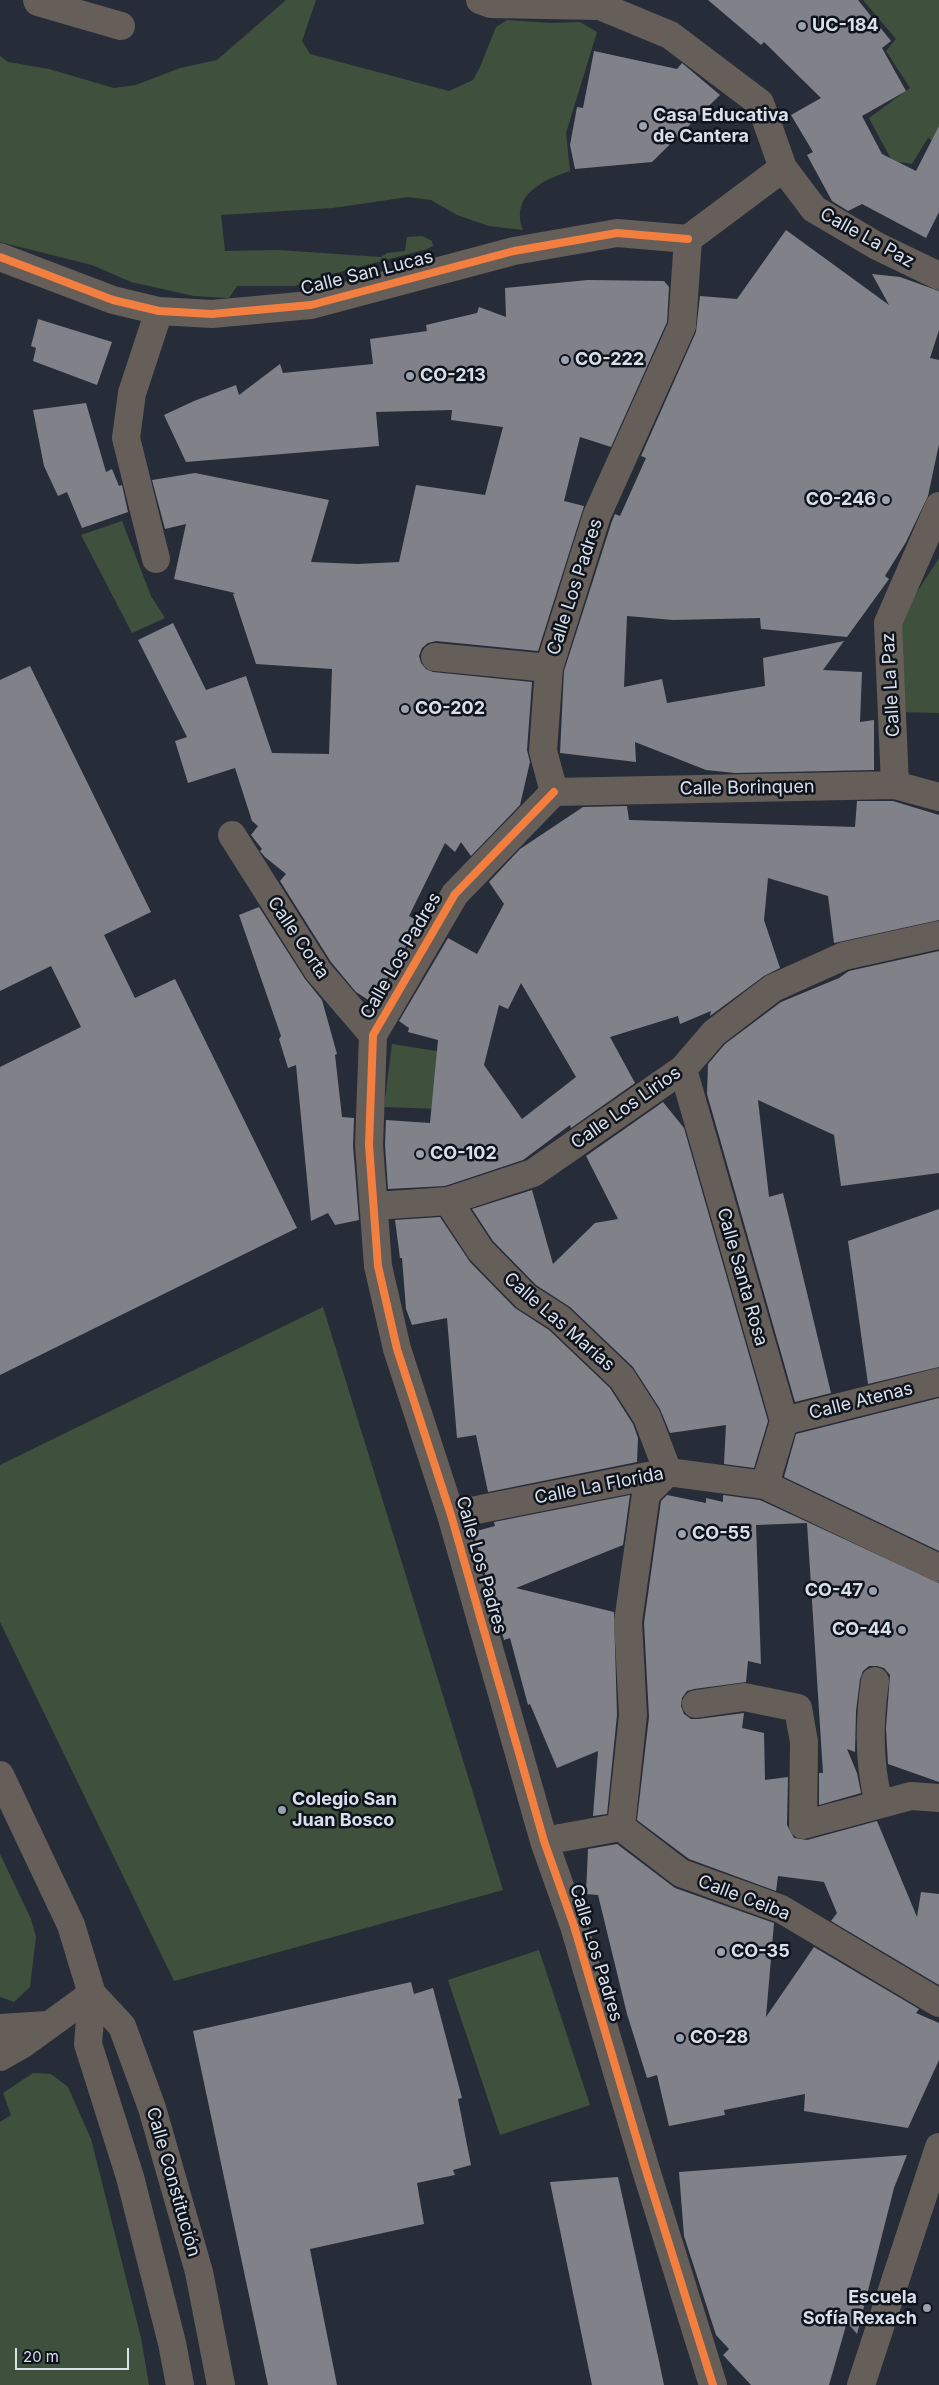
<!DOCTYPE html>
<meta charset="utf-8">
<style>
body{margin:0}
#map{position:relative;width:939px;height:2385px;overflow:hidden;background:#272d38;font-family:Inter,sans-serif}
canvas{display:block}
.scale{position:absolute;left:15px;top:2348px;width:114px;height:22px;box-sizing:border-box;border:2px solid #d9e0ec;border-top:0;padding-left:6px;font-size:15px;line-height:18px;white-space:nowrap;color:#d9e0ec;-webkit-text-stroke:4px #0f141c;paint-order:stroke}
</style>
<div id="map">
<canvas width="939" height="2385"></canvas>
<div class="scale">20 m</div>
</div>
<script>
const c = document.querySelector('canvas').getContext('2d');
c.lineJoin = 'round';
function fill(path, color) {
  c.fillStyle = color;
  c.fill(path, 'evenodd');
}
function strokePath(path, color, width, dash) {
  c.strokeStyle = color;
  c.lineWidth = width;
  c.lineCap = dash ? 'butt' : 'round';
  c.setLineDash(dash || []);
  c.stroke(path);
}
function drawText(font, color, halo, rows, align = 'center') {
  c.font = font + ' Inter,sans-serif';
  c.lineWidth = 5;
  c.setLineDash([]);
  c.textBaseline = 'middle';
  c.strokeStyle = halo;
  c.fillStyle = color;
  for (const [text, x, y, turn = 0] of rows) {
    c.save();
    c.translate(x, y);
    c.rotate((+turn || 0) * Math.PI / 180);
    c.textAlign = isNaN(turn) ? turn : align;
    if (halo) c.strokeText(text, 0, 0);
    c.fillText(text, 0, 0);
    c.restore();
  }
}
const green = new Path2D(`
 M286,0H316L302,41L310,54L449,91L473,80L480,67L496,27L507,20L551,23L580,22L597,32L566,133L570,171C543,180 510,195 523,230L489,226L457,215L431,200L408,197L333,208L221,215L225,251L278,250L381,257L387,253L405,251L407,237L422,236L432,241L433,246L427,249L306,281L295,286H237L229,298L194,296L131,282L92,265L0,242V56L8,62L49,69L114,88L136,85L180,68L217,60Z
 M863,0H939V144L928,138L912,164L892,161L869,118L910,88L886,51L896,39Z
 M122,521L151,596L165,618L132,633L81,535Z
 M939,558V713L897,712V623Z
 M392,1044L481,1058L471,1110L384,1107Z
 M323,1307L503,1890L174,1981L0,1622V1465Z
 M0,1854L31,1919L36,1937L30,1987L14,2002L0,1997Z
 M539,1950L590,2105L500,2135L448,1980Z
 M33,2073L51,2074L68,2087L91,2139L141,2338L149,2385H0V2122L11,2115L3,2093Z`);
const building = new Path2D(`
 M708,0H858L891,41L882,48L906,91L862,116L882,154L916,171L939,126V212L926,238L862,204L848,211L832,201L807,155L813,152L791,115L821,98L764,42L761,45Z
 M594,51L677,69L682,63L720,95L652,162L575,169L570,145L577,107L583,108Z
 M786,230L889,305L872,274L900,277L939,291V330L930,358L939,360V444L928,496L906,542L885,576L889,579L847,637L761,629L760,618L673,620L627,616L624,687L662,679L667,703L765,686L763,658L844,641L823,670L862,672L860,722L874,720V770L735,773L706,770L635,742L636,762L560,753L564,671L612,521L615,514L620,516L646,458L641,456L696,332L700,296L737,299Z
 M588,280L664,281L669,287L667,322L611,447L580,437L564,501L584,506L538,651L436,641L428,643L422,648L419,656L421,663L426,669L433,672L532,682L527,750L530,762L520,805L471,856L461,842L455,852L445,843L409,916L420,922L373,1003L356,992L331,962L280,881L286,874L265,857L260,851L262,849L251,835L258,826L252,821L235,768L188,783L175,741L187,737L138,640L173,623L206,690L246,676L272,753L329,754L332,669L256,664L233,594L235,593L174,579L186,524L165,529L152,480L195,473L329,500L311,562L358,564L399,562L416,485L485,495L503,427L451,420L452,410L376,412L379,446L186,462L164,415L194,401L236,385L239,395L280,364L283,373L373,364L370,339L427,331L426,325L477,313L479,307L506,317L505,288Z
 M38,319L112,342L97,385L33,361L36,348L31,346Z
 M86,403L106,472L112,469L119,486L122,485L128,512L82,528L67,492L58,496L44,466L33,410Z
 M30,666L151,912L104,935L135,998L175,979L297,1228L0,1375V1067L81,1027L51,966L0,991V680Z
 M857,801H893L939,815V920L834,943L828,896L768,878L764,920L780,968L764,976L710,1016L711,1011L680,1024L678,1016L610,1037L635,1083L571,1128L570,1125L523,1160L445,1186L388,1189L385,1145L386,1120L430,1123L438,1040L408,1032L409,1028L399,1021L448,938L477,954L504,904L489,882L520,849L583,807L627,806L629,820L855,827ZM521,983L576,1077L522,1119L484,1065L499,1005L508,1009Z
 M259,907L305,979L322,1000L337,1054L335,1055L342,1117L354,1118L353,1146L359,1220L335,1225L328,1213L311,1221L296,1065L288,1068L279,1039L281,1036L239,915Z
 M939,951V1173L841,1186L834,1135L758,1100L769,1197L783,1193L831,1393L795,1402L707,1094L708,1064L725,1044L781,1002L839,978L849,971Z
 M663,1102L684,1128L768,1421L754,1468L724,1464L726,1425L670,1433L660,1409L633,1367L570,1307L536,1285L493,1241L472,1209L532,1190L553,1264L595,1223L618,1219L586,1156Z
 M939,1209V1367L868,1384L848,1241Z
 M440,1217L470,1262L515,1308L549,1330L610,1388L633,1424L638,1438L637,1462L488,1492L476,1435L457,1438L447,1318L412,1325L406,1309L402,1258H400L395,1220Z
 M939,1398V1551L784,1477L796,1434Z
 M630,1495L623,1545L516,1588L614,1612L617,1715L607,1814L593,1816L598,1751L557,1768L530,1704L528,1705L510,1638L504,1640L473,1532L495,1526L494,1522Z
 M667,1495L706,1503V1498L723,1502V1495L760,1500L939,1583V1782L888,1764L886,1728L890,1675L884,1668L877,1666H869L863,1671L860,1679L856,1711L855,1752L847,1749L857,1773L861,1793L819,1805V1773H823L807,1523L756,1525L761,1664L748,1661L746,1682L694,1689L687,1691L682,1698L681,1706L684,1714L691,1719H698L744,1713L742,1728L764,1733L765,1780L788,1777L787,1825L794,1838L807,1840L877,1821L917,1917L921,1892L939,1894V1985L831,1921L837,1913L824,1882L778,1876L776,1891L689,1859L637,1820L649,1717L644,1623L661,1501Z
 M617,1844L675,1888L774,1923L766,2017L814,1947L919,2009L916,2013L939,2023V2060L908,2128L804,2111L805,2094L724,2110L725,2115L669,2126L657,2075L647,2078L627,2014L598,1895L586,1894L588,1849Z
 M411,1982L414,1994L433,1988L462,2098L458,2099L471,2165L453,2170L455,2175L417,2183L424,2224L310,2249L337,2385H268L193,2031Z
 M907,2155L894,2188L857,2334L847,2322L829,2385H751L723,2355L729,2349L716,2335L684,2236L679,2172Z
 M618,2177L659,2361L664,2385H592L550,2182Z`);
const minor = new Path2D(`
 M37,0L38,2L121,26
 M480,0L491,4L600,6L670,35L760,103L783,168L814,209L877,246L939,276
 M0,257L113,300L159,311L212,314L311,305L514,251L617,233L688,239
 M156,559L126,438L132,393L159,311
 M435,657L549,668
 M895,785L888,623L939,506
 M554,792L455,894L373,1035L369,1145L378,1266L397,1349L451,1515L544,1841L574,1926L645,2167L713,2385
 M554,792L543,751L549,668L597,515L682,326L688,239L783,168
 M554,792L895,785L939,797
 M232,835L318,971L373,1035
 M683,1069L784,1421L765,1485
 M448,1201L481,1251L526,1297L559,1318L622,1378L647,1417L668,1472L646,1494L628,1622L633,1715L621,1827
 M375,1206L448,1201L533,1173L683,1069L714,1033L773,988L844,956L939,935
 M784,1421L939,1382
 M451,1515L668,1472L765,1485L939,1568
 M875,1681C869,1722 868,1763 879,1803
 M696,1704L744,1697L798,1708L804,1742L803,1825L911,1796L939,1798
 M0,1775L71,1925L92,1994L88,2044L130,2177L172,2343L180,2385
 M544,1841L621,1827L681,1873L781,1909L939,2003
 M92,1994L122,2026L152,2108L199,2272L221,2385
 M0,2028L47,2025
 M0,2057L23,2044L92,1994
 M861,2385L939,2147`);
const cycleway = new Path2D(`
 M0,257L113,300L159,311L212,314L311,305L514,251L617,233L688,239
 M554,792L455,894L373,1035L369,1145L378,1266L397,1349L451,1515L544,1841L574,1926L645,2167L713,2385`);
const markers = [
 [802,26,5,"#9ba1ad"],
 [643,126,5,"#9ba1ad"],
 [565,360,5,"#9ba1ad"],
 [410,376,5,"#9ba1ad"],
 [886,500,5,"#9ba1ad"],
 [405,709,5,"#9ba1ad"],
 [420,1154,5,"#9ba1ad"],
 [682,1534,5,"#9ba1ad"],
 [873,1591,5,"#9ba1ad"],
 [902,1630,5,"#9ba1ad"],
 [282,1810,5,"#9ba1ad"],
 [721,1952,5,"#9ba1ad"],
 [680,2038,5,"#9ba1ad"],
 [927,2308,5,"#9ba1ad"]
];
const poiNames = [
 ["UC-184",812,26],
 ["Casa Educativa",653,116],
 ["de Cantera",653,137],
 ["CO-222",575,360],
 ["CO-213",420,376],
 ["CO-246",876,500,"right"],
 ["CO-202",415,709],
 ["CO-102",430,1154],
 ["CO-55",692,1534],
 ["CO-47",863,1591,"right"],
 ["CO-44",892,1630,"right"],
 ["Colegio San",292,1800],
 ["Juan Bosco",292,1821],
 ["CO-35",731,1952],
 ["CO-28",690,2038],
 ["Escuela",917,2298,"right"],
 ["Sofía Rexach",917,2319,"right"]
];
const streetNames = [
 ["Calle La Paz",867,238,29],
 ["Calle San Lucas",367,273,-14],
 ["Calle Los Padres",575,587,-72],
 ["Calle La Paz",891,685,-93],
 ["Calle Borinquen",747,788,-1],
 ["Calle Corta",298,938,56],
 ["Calle Los Padres",401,956,-60],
 ["Calle Los Lirios",626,1108,-35],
 ["Calle Santa Rosa",742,1277,74],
 ["Calle Las Marías",559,1322,41],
 ["Calle Atenas",861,1401,-14],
 ["Calle La Florida",599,1486,-11],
 ["Calle Los Padres",481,1565,74],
 ["Calle Ceiba",744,1898,21],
 ["Calle Los Padres",596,1953,73],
 ["Calle Constitución",173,2182,74]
];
fill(green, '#3f503c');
fill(building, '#81818a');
strokePath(minor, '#665e59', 28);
strokePath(cycleway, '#f27e40', 8);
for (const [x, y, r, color] of markers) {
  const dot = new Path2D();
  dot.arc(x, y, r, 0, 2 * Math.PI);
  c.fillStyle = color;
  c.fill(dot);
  strokePath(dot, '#0f141c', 2);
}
drawText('bold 18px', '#d9e0ec', '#0f141c', poiNames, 'left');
drawText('18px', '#d9e0ec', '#0f141c', streetNames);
</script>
